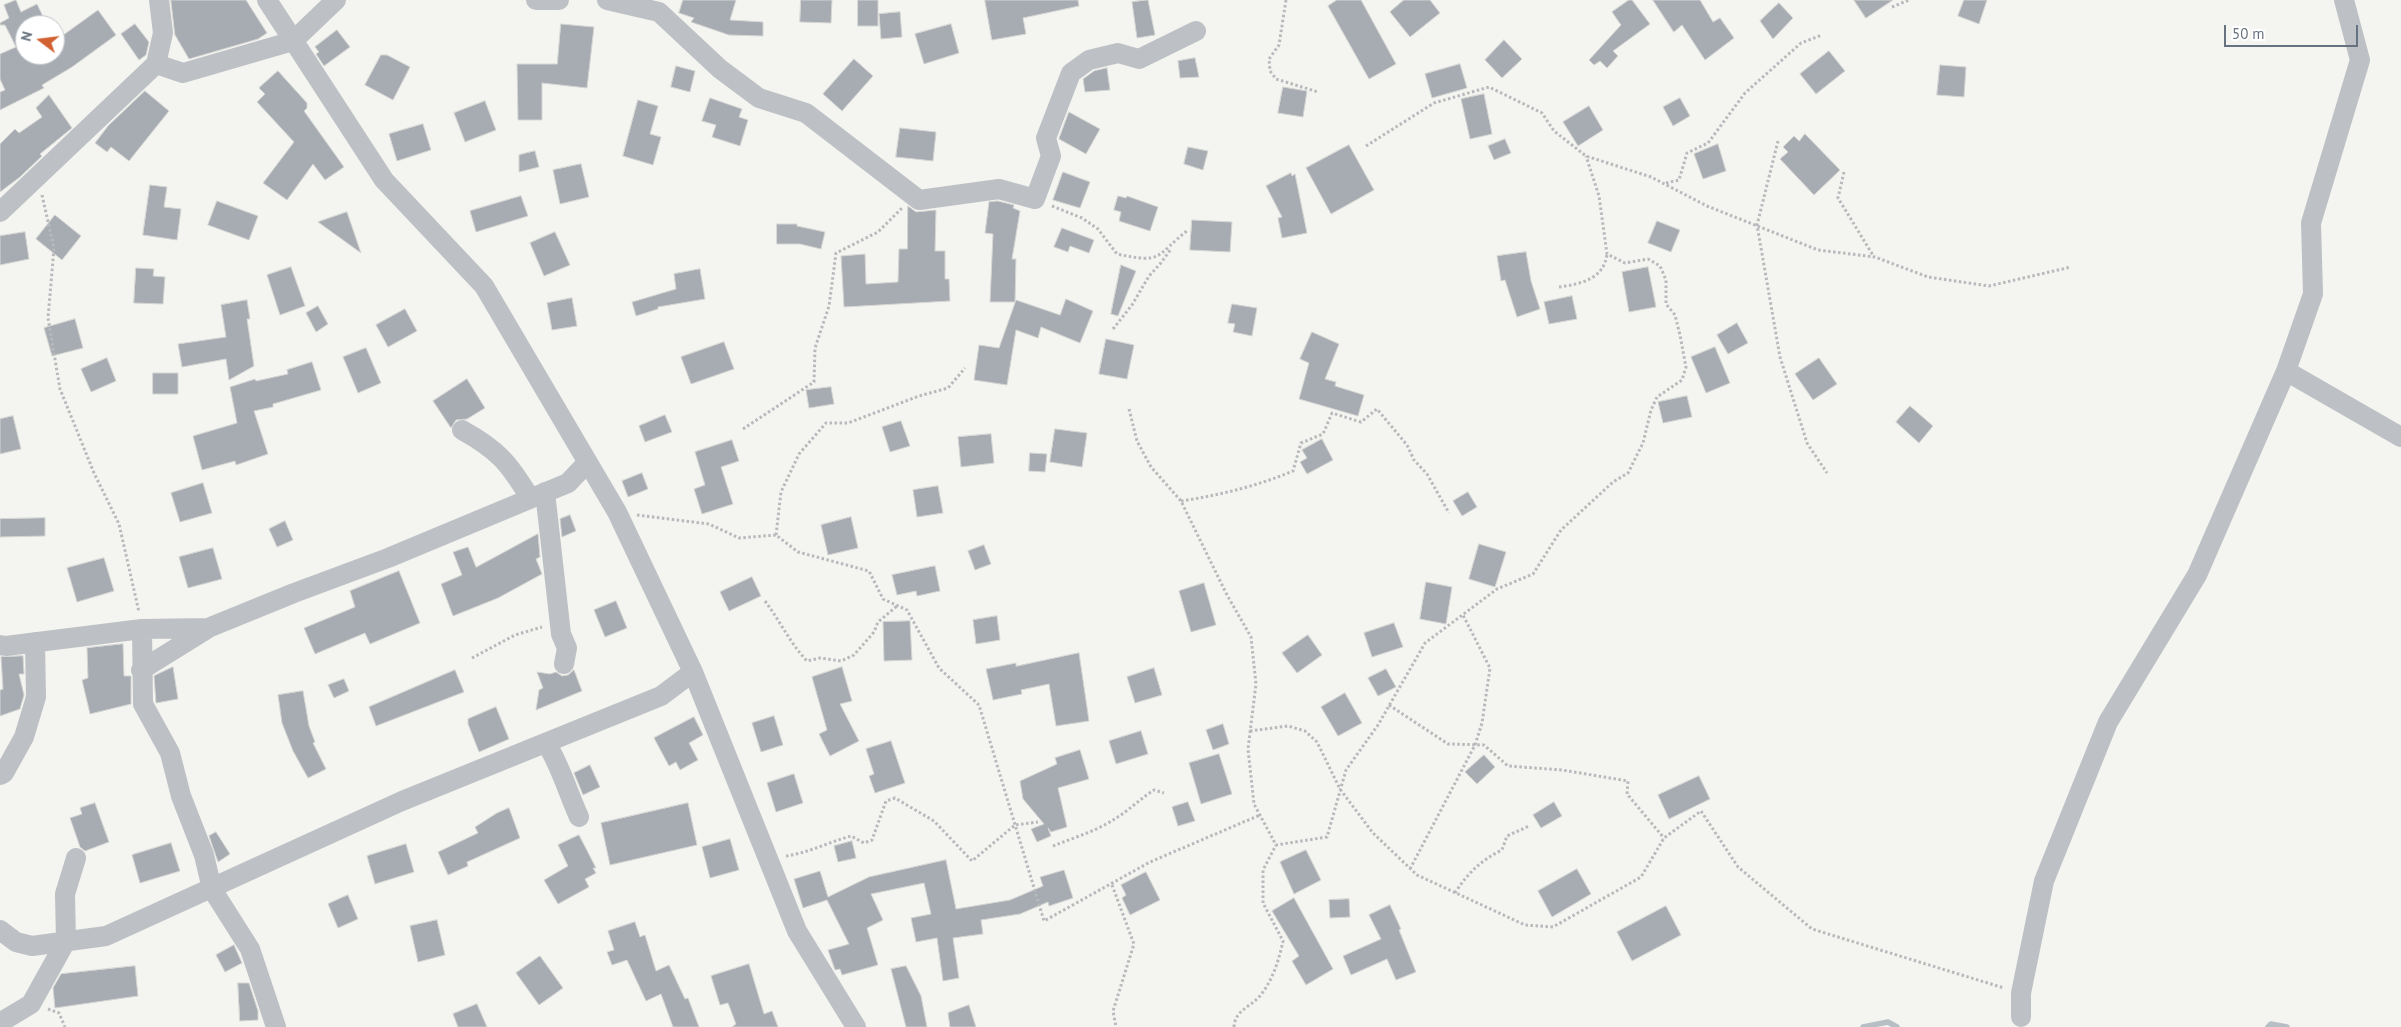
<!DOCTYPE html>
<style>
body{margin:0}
#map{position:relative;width:2401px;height:1027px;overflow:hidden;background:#f4f4f0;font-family:"PT Sans",sans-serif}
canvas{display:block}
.north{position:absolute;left:15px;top:15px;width:50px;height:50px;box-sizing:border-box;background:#fff;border:1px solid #c2c7cc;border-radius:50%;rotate:285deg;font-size:14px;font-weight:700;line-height:20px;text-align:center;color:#66727f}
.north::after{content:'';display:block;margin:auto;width:18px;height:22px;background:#d26232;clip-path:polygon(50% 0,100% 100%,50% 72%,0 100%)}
.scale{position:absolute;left:2224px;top:25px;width:134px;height:22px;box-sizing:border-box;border:2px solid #66727f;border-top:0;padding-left:6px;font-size:15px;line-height:18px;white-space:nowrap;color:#66727f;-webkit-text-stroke:4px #fff;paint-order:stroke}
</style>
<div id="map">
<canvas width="2401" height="1027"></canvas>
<div class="north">N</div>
<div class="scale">50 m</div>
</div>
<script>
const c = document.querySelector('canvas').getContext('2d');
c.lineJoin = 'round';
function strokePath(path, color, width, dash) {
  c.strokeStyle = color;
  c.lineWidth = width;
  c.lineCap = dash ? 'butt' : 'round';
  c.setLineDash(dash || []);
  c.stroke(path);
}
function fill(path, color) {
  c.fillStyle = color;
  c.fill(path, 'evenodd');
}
const stream = new Path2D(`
 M1863,1027L1888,1022L1897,1027
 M2268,1027L2271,1024L2287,1027`);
const building = new Path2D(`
 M16,0L21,12L37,4L47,25H25V55H55V41L98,10L116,35L72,67L42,85L44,88L0,110V92L5,90L0,79V54L16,47L5,25H0V23L9,18L4,5Z
 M171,0H246L267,33L258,39L189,59L175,35Z
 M683,0H736L730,20L763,22V36L729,35L691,22L694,18L679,13Z
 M801,0H832L831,23L800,22Z
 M858,0H878V26H858Z
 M985,0H1078L1079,6L1023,18L1026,34L992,40Z
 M1148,0L1155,35L1137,38L1132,2Z
 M1337,0H1361L1396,64L1369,79L1328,6Z
 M1404,0H1430L1440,13L1410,37L1390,12Z
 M1629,0H1632L1650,24L1613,51L1618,56L1607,68L1600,61L1594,65L1589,60L1621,25L1612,12Z
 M1653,0H1700L1713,22L1720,18L1734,38L1705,60L1682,25L1674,32Z
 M1854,0H1893L1866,18Z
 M1964,0H1987L1979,24L1958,16Z
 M1779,3L1793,18L1773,39L1760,21Z
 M900,12L902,37L881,39L879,14Z
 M135,24L149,42L146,55L139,60L121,34Z
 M561,24L594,27L587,88L542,83V120H518L517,64H557Z
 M951,24L959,53L924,64L915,34Z
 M337,30L350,47L324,66L316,54L319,52L315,47Z
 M1504,40L1522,59L1502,78L1485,60Z
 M1829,51L1845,71L1816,94L1800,74Z
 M381,55H387L410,67L393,100L365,85Z
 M1195,58L1199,77L1180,78L1178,61Z
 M854,59L873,76L842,111L823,94Z
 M1460,64L1467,88L1432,98L1425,74Z
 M1940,65L1966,67L1964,97L1937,95Z
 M676,66L695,71L690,92L671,87Z
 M1107,68L1110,90L1085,92L1083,79L1094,71Z
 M278,71L307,103V108L304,111L344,167L325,180L313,164L287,200L263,183L294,142L257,102L265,94L259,88Z
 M1283,87L1307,91L1303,117L1278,113Z
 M145,91L169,111L129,161L111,147L107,152L95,143L108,126Z
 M1484,94L1492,134L1470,139L1461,99Z
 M49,95L72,128L40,154L42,156L20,177L0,192V144L15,129L19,133L42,117L36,108Z
 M710,98L742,109L739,117L748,120L740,146L712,137L716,125L702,121Z
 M1680,98L1690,116L1673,126L1663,107Z
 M638,100L658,106L650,134L661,137L653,165L623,156Z
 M485,101L496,130L465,142L454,113Z
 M1589,106L1603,130L1578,146L1563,122Z
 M1069,112L1100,129L1086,154L1059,139Z
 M423,124L431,150L397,161L389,134Z
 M900,128L936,132L933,161L896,157Z
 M1805,134L1840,170L1814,195L1780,159L1788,152L1783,147L1794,136L1799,141Z
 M1505,139L1511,153L1494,160L1488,146Z
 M1718,144L1726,171L1703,179L1694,154Z
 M1349,145L1374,190L1331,214L1306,168Z
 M1188,147L1208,151L1203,170L1184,164Z
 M535,151L539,167L519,172V155Z
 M581,164L589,197L560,204L553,170Z
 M1063,172L1090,182L1080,208L1053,200Z
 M1291,173L1292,176L1295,174L1307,233L1282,238L1278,218L1282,217L1266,186Z
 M150,185L167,187L164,207L181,209L177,240L143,235Z
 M521,196L528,216L476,232L470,211Z
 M1118,196L1126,198L1127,196L1158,207L1150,231L1119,221L1121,212L1114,210Z
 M217,201L258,216L249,240L208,225Z
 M998,201L1014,205L1013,208L1020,211L1012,259H1016L1015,302H990L993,234L985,233L989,202Z
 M908,206L916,212L936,210L935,251H945V279H949L950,301L844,307L841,256L865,254L866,284L898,282L899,249H907Z
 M347,212L361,253L318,222Z
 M55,215L81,236L62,260L36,239Z
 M1192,220L1232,222L1230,252L1190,250Z
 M1657,221L1680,230L1671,252L1648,243Z
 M777,224H797V226L825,232L821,249L800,244H777Z
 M1062,228L1094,240L1089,253L1070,246L1068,252L1054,247Z
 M25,232L29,259L0,265V236Z
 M555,232L570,265L544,276L530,243Z
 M1526,252L1531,281L1540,309L1517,317L1505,280L1501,281L1497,256Z
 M1121,265L1136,271L1118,316L1111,314Z
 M291,267L305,306L280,315L267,275Z
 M1648,267L1656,307L1629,312L1622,272Z
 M136,268L154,269L153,276L165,277L163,304L134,303Z
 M700,269L705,299L658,307V309L636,316L632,302L676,289L674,274Z
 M1572,296L1577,319L1549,324L1544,302Z
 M572,298L577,326L552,330L547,303Z
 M1066,299L1093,311L1080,343L1041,327L1038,338L1016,330L1007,385L974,380L979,345L999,348L1016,300L1060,315Z
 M247,300L250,319H247L254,366L229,380L226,359L182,367L178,344L226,337L221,305Z
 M1232,304L1257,308L1252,336L1233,332L1235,324L1228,323Z
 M318,306L328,324L316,332L306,313Z
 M405,309L417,331L388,347L376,325Z
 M75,319L83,348L52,356L44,328Z
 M1737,323L1748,343L1728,354L1717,335Z
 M1312,332L1339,344L1325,379L1336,382L1335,386L1364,395L1358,416L1299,399L1309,363L1300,359Z
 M1106,339L1134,345L1127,379L1099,374Z
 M724,342L734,369L691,384L681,357Z
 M1715,347L1730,383L1706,393L1691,357Z
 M366,348L381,383L358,393L343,357Z
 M107,358L116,381L91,392L81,369Z
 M1819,358L1837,384L1813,400L1795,374Z
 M312,362L321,390L273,404V407L254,411L268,454L236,465L235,461L202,470L193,436L237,423L230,387L255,379L256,381L288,374L287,370Z
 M153,373H178V394H153Z
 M467,379L485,408L467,419L456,420L451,428L433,401Z
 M831,387L834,404L809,408L806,390Z
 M1687,396L1692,417L1663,423L1658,402Z
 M1910,406L1933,426L1919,443L1896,422Z
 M665,415L672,432L645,442L639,426Z
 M13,416L21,449L0,454V419Z
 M901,421L910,446L890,452L882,427Z
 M1055,429L1087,433L1082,467L1050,462Z
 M991,434L994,463L961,467L958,437Z
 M1322,439L1333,460L1307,474L1300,462L1307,458L1302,450Z
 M732,440L739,461L721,467L733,504L702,514L694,489L705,485L695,452Z
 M1030,453L1047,454L1045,472L1029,471Z
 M642,473L648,489L628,497L622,481Z
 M203,483L212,513L180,522L171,493Z
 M938,486L943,513L917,517L913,490Z
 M1468,492L1477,507L1462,516L1453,501Z
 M570,515L576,531L562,537L560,519Z
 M851,517L858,548L828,555L821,525Z
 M45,518V536L0,537V519Z
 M285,521L293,540L277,547L269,529Z
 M538,534L540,557L536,559L542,574L498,598L453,616L441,584L462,575L453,552L468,547L476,567Z
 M1479,544L1506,552L1495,587L1469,579Z
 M984,545L991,564L975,570L968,551Z
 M213,548L222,579L188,588L179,557Z
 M104,558L114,591L77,602L67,568Z
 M935,566L940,591L917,596L916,591L897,595L892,575Z
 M399,571L420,623L370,644L365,633L315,654L304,628L355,607L350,591Z
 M752,577L761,596L729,611L720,592Z
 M1426,582L1452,587L1446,624L1420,619Z
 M1204,583L1216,625L1191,632L1179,591Z
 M616,601L627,628L605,637L594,610Z
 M997,616L1000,640L976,644L973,620Z
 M910,621L912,660L884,661L883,622Z
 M1394,623L1403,647L1372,657L1364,633Z
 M1308,635L1322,655L1297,673L1282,653Z
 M123,644L124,676H131V704L90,714L82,680L88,678L87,648Z
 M1079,653L1089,721L1056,726L1049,684L1021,690L1022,694L993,700L986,669L1016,663V666Z
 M23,656L24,674H19L24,695L20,709L0,716V690L3,689L1,657Z
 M173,667L178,699L156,703L154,676Z
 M842,667L852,701L840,704L859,741L830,756L819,734L827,730L812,677Z
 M1154,668L1162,695L1135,703L1127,677Z
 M1386,669L1396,687L1378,696L1368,678Z
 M455,670L464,692L376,726L369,707Z
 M574,670L582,691L536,710L539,690L543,688L537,672L550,674L556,672L562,676L568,675Z
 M344,679L349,691L334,698L328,685Z
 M303,691L309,726L315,742L313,743L326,769L308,778L293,751L282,723L278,695Z
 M1345,693L1362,723L1338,736L1321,707Z
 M496,707L509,739L479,752L468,724V719Z
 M774,716L783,745L761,752L752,723Z
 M694,717L703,735L689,743L698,760L680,770L676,762L669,766L654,738Z
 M1223,724L1229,744L1213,750L1206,730Z
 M1141,731L1148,754L1116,764L1109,741Z
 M891,741L905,783L875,793L869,776L874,774L866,749Z
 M1080,750L1089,779L1058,788L1067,827L1051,832L1048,828L1051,836L1037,842L1031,829L1044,824L1023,799L1020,781L1057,764L1055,758Z
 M1219,754L1232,794L1201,804L1189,763Z
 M1484,755L1495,767L1477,784L1465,772Z
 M590,765L600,787L583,795L574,773Z
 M794,774L803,803L776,812L767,783Z
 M1699,776L1710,799L1669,819L1658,795Z
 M1188,802L1195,821L1178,826L1172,807Z
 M1554,802L1562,816L1541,828L1533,815Z
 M95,803L109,842L85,851L80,847L70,818L82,814L80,808Z
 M688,803L697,845L610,865L601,823Z
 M509,808L520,838L467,862L468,866L448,875L438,852L478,833L475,827L497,813Z
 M216,832L230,854L218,862L209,836Z
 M579,835L596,868H593L596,873L585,879L589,887L558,904L544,880L568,866L558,845Z
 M730,839L739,870L710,878L702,847Z
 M852,841L856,858L838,862L834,846Z
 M171,843L180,871L140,883L132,855Z
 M406,844L414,872L375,884L367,856Z
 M1306,850L1321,880L1294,894L1280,862Z
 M946,860L956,909L1010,900L1043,886L1040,877L1064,870L1073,898L1049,906L1048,902L1020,914L981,920L983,934L953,938L959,978L943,981L937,938L916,942L911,918L931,914L924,883L871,894L883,920L867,928L878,965L842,975L840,969L835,970L828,950L849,944L827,900L803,908L794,879L820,871L828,897L869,877Z
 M1577,869L1591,894L1552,917L1538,891Z
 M1146,872L1160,900L1130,915L1122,898L1126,895L1121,885Z
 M348,895L358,919L338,928L328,904Z
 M1294,898L1333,969L1306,985L1292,961L1299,956L1272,911Z
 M1349,899L1350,917L1330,918L1329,900Z
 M1390,905L1401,929L1399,930L1416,972L1396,980L1387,959L1351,975L1343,956L1381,939L1369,915Z
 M1666,906L1681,935L1632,961L1617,932Z
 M437,920L445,955L418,962L410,926Z
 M635,922L640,937L645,935L656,971L669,965L685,999L688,998L699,1027H673L661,994L646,1001L627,960L612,965L607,952L614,950L608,931Z
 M234,945L242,963L225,972L216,955Z
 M540,956L563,988L539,1005L516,973Z
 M749,964L764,1014L772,1011L778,1027H732L736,1024L728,1003L720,1005L711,976Z
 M135,966L138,996L55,1008L53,988L61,974Z
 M906,966L921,996L927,1027H906L891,969Z
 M238,983H249L258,1011V1020L240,1021Z
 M477,1004L487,1027H458L453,1014Z
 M969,1005L976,1027H950L948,1013Z`);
const path = new Path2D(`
 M1286,0L1279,45L1269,59L1270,71L1276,79L1318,92
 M1892,7L1909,0
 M1778,141L1757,225L1780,357L1807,443L1827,473
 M1366,146L1434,103L1489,87L1542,113L1554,131L1586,156L1651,177L1707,206L1818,250L1875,257L1928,277L1989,286L2071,267
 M1844,172L1838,198L1874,257
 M1666,183L1679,180L1687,153L1708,143L1745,93L1801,43L1822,35
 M42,195L54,248L48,318L60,389L94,473L119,524L139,612
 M1052,206L1082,218L1098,229L1117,254C1164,264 1155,256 1188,230
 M1559,287C1581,284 1604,279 1607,254
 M1113,329L1132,305L1149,276L1160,264L1171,249
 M1129,409L1137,441L1151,467L1181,501L1227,595L1251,637L1256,684L1248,749L1254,804L1276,845L1327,837L1346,770L1378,725L1425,643L1497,589L1533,574L1561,530L1613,482L1628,473L1643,443L1651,410L1657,397L1682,380L1686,367L1680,335L1675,315L1666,304V280L1660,266L1648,259L1625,263L1607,254L1599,196L1586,156
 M743,429L814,382L815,348L829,306L836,253L878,232L902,208
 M1181,501C1221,495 1257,486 1293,471L1301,443L1323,434L1332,413L1361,422L1377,409L1407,445L1414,460L1427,474L1449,513
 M637,515L709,524L739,538L776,535L798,552L869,571L883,599L907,610L939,668L979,705L1044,921L1150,862L1260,815
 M776,535L781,492L799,454L826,423H848L919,396L948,388L965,368
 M765,601C780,621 790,643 807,661L820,658L841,661L854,655L874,632L878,622L897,606
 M472,658L515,635L542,627
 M1389,705L1448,744L1484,745L1508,766L1562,770L1628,781L1627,794L1664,838
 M1250,731L1288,726L1305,731L1317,742L1340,789L1373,833L1417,875L1525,925L1553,927L1641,877L1664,838L1701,811L1738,867L1812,929L2004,988
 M1053,846C1073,838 1096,831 1113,820C1127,812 1140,799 1154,790L1164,793
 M786,856C808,853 829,842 851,836L864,843L872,840L886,801L895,798L934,821L972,861L1015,825L1038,822
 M1410,869L1475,745L1482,723L1490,668L1463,615
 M1112,885L1134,944L1113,1011L1116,1027
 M1455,893C1467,874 1481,860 1502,850L1507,836L1529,826
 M48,1009L59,1013L65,1027
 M1234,1027C1235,1011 1248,1008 1258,998C1272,983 1279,960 1283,941L1263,903V870L1276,845`);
const minor = new Path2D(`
 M267,0L384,180L484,286L617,512L693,672L797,931L856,1027
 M536,0H559
 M607,0L659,12L720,69L759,98L806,113L919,200L999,189L1035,199L1051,156L1046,138L1071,73L1089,60L1118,53L1139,59L1196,31
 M156,64L183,73L293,41L336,0
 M0,212L156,64L163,33L159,0
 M2286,371L2401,437
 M462,430C498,450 509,463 530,498
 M545,492L561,634L567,648L564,664
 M142,629L143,704L170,753L181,796L204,855L212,889L250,949L276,1027
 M0,645L6,646L142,629L208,628L294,593L388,558L568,483L587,463
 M141,670L207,629
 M546,743C560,764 568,793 579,817
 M0,775L4,773L24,737L36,697L35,642
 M0,930L16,942L32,946L106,936L402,801L661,696L693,672
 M2021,1017V993L2044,881L2108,722L2197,575L2286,371L2313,294L2311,223L2360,60L2344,0
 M6,1019L31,1004L66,941L65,894L76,858`);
strokePath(stream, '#b6c0c4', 5.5);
fill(building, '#a6acb2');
strokePath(building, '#d5d5d3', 1);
strokePath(path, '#b7b9bc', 3, [2.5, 2.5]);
strokePath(minor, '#bdc0c4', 20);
</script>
